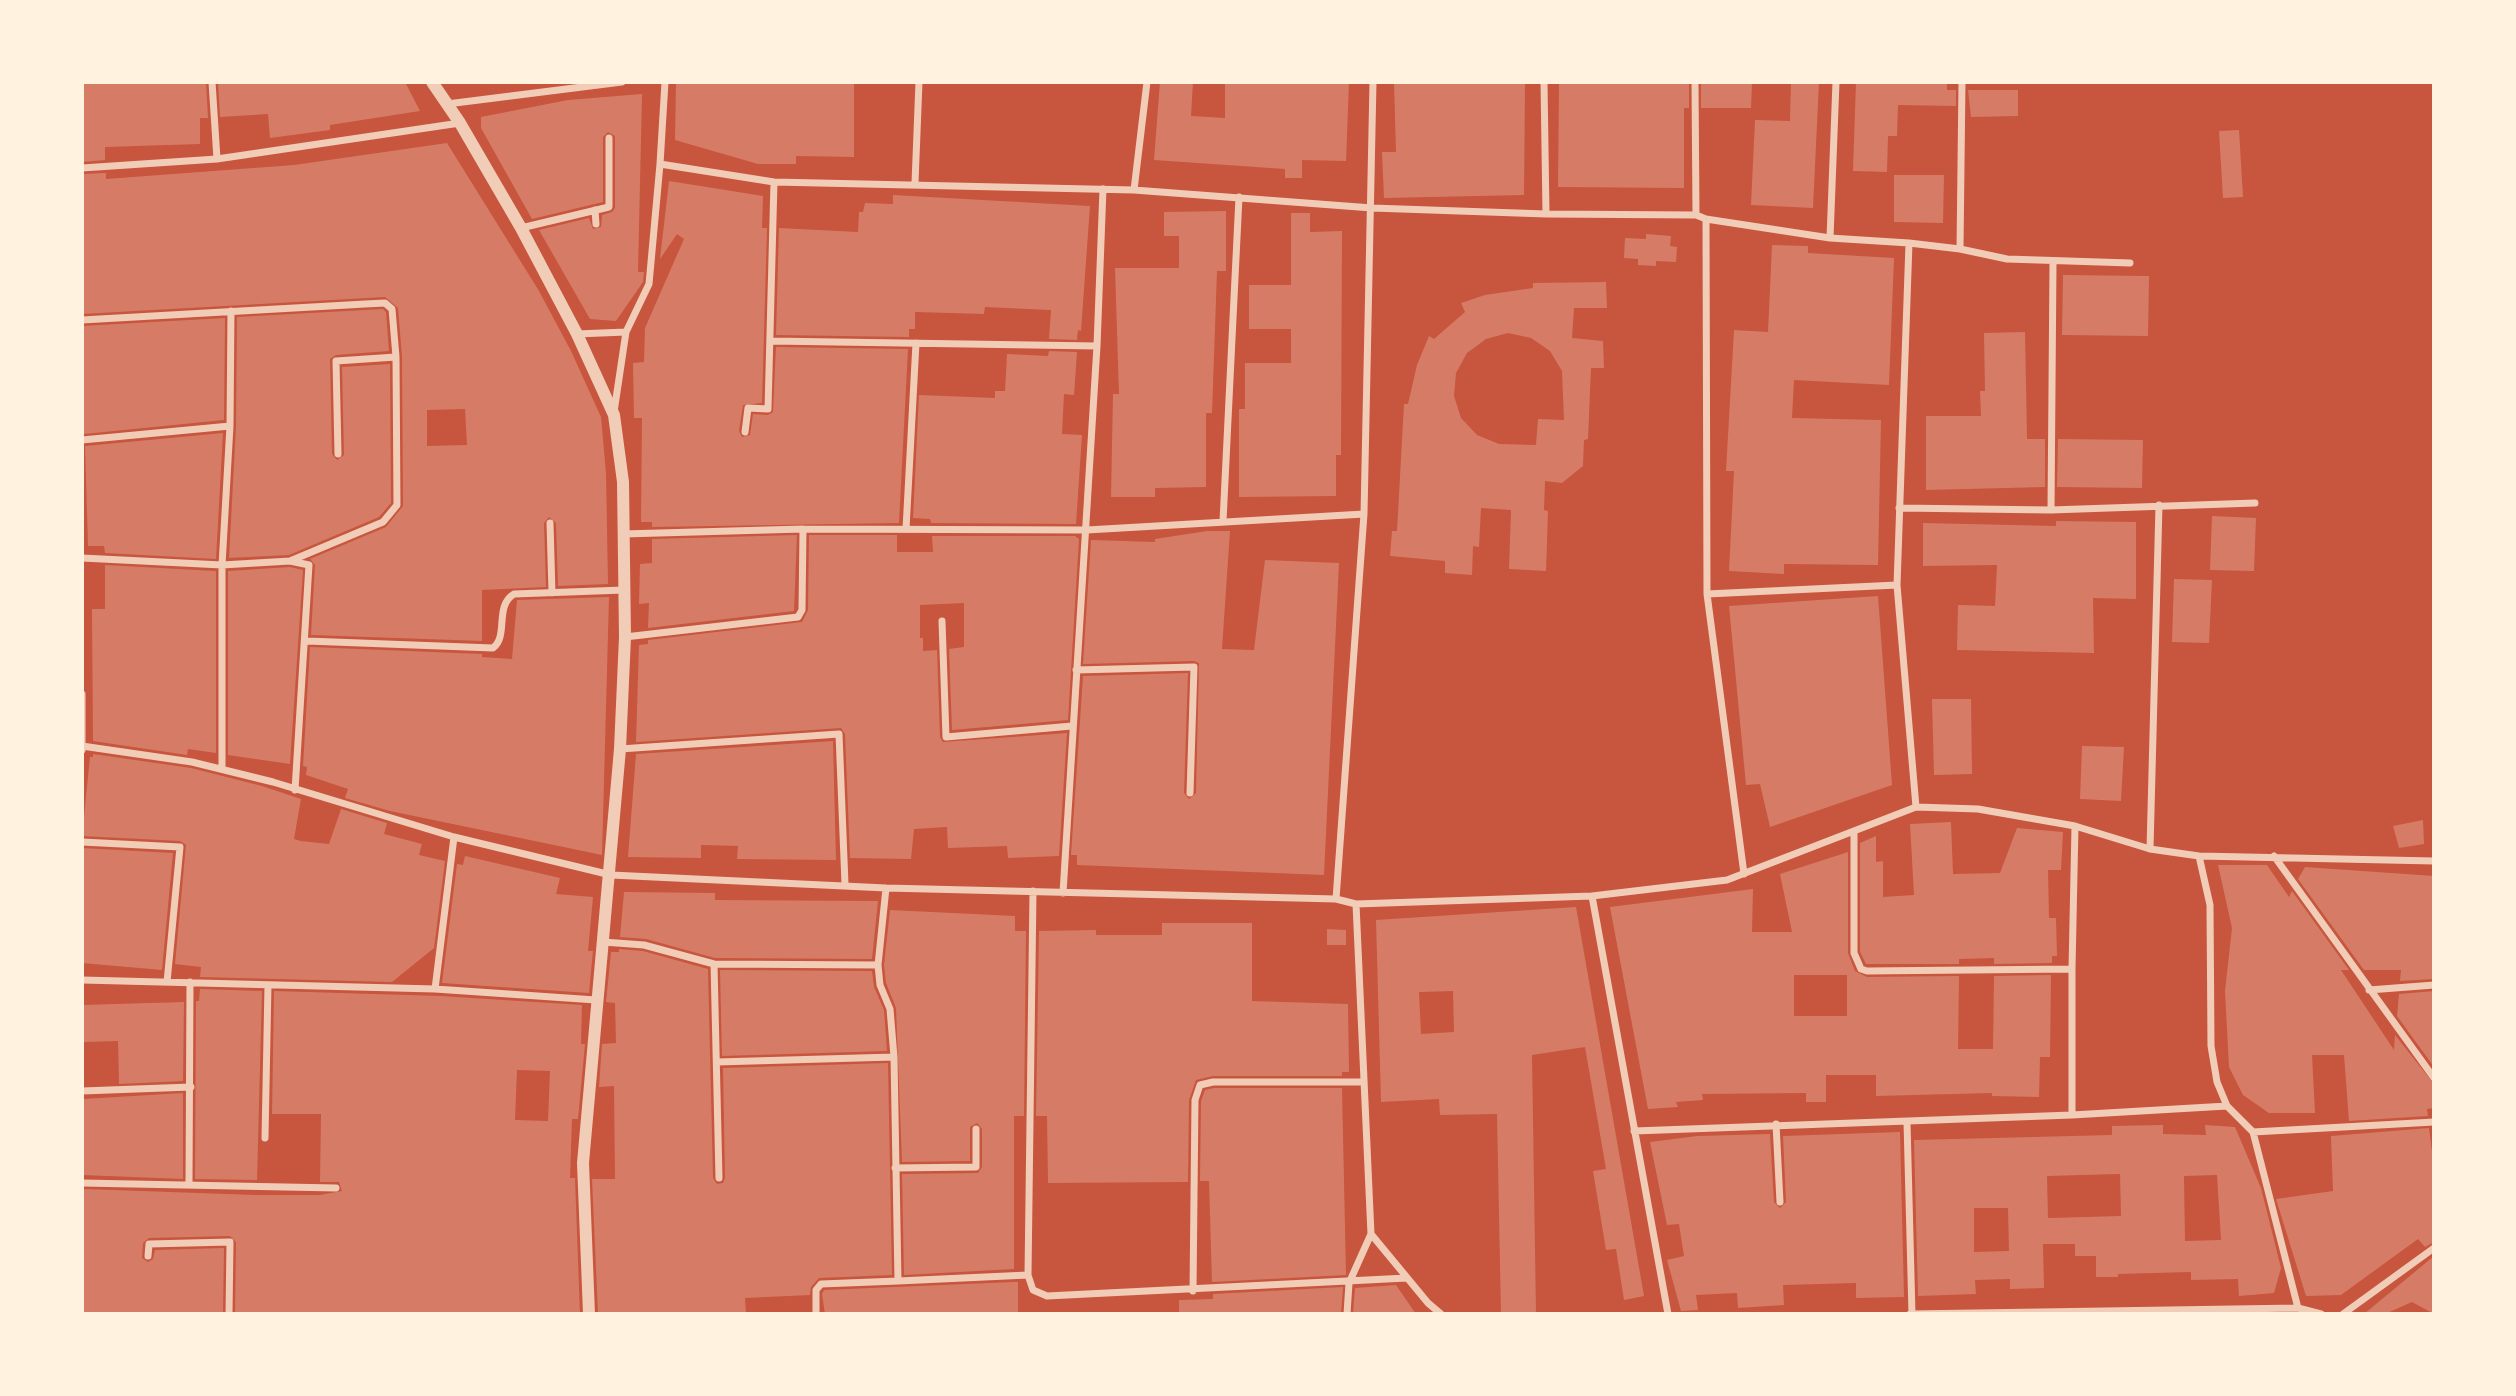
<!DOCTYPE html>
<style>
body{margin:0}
#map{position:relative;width:2516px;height:1396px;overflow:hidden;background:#c8553d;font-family:Manrope,sans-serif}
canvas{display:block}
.frame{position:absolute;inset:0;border:84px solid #fff3e0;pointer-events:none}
</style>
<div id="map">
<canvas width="2516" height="1396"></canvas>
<div class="frame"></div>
</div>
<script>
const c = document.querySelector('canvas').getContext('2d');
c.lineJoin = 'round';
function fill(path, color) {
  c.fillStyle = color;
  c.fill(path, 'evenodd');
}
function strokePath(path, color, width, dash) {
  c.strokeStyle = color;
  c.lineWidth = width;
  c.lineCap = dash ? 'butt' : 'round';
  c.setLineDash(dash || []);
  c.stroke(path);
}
const building = new Path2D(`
 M82,82H206L208,118H200V144L105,147V160L82,162Z
 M218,82H405L420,111L330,125V130L270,138L268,114L220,117Z
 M676,82H854V157L796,156V164H758L675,140Z
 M1160,82H1193L1191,116L1225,118V82H1349L1346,161L1302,160V178H1285V169L1154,160Z
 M1394,82H1525L1524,195L1384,198L1382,152H1396Z
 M1559,82H1689V108H1684V188L1558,187Z
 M1701,82H1752L1751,108H1701Z
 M1791,82H1819L1813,208L1751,205L1755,120L1790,121Z
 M1856,82H1947V90H1956V106L1898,105L1897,136H1888L1887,172L1853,171Z
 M1968,90H2018V116L1971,117Z
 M642,94L638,272H644L643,282L616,321L590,319L539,230L589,218L593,229L601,227L602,215L612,212L615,208V136L608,132L603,137V202L532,219L481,128V117L568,100Z
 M2239,130L2243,197L2223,198L2219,131Z
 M447,143L539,291L571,351L601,417L606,473L608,584L558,586L556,523L549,517L544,523L546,587L482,590V641L311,635L315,565L310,559L386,527L403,506L402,357L398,308L385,297L82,314V174L106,173V179L294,165ZM465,409L467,445L427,446V410Z
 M1894,175H1944L1943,223L1894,222Z
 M669,181L763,196L762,228H767L762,403L743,405L739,431L742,437L750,435L753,414L768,415L773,412L776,347L908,349L899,523L652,527V522H641L642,418H634L633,363L644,362L645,328L684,239L677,234L660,259Z
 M893,195L1090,206L1081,331L1078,330L1077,340L1049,339L1051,310L985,307L984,314L915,312V329H909V337L776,335L779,228L858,232L859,212H863L865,203L893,204Z
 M1226,211V271H1217L1212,413H1206V487L1155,488V497H1111L1113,394H1119L1115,268H1179V236H1164V212Z
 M1291,213H1310V232L1342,231L1341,455H1336V496L1239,497V409H1245V363H1291V329H1249V285H1291Z
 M1646,234L1671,236L1670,246L1677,247L1676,262L1656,261V266L1638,265V259L1624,258L1625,238L1646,239Z
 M1772,245L1808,246V253L1894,258L1889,385L1794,380L1792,418L1881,420L1878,565L1784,564V574L1729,571L1734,471H1726L1734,330L1768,332Z
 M2063,275L2149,276L2148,336L2062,335Z
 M1606,282L1607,308H1574L1572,338L1603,341L1604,368H1591L1588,439L1584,440L1583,466L1562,483L1545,481L1544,510L1548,511L1546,571L1509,569L1511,510L1481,508L1479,547L1473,546L1472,575L1445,573V561L1390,556L1392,531H1397L1404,404H1408L1417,365L1429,336L1434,339L1465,312L1461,303L1485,295L1533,288V283ZM1508,333L1531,338L1550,351L1562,371L1564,420L1538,419L1536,445L1499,444L1477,435L1461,418L1454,396L1456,373L1467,353L1486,339Z
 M383,309L386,312L389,351L336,355L330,359L332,454L337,460L344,455L342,367L390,364L391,503L379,517L289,555L229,558L236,426L237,317Z
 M225,318L224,420L84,434L82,326Z
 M2025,332L2027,439H2045V487L1926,490V416H1981L1980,391H1985L1984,333Z
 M1049,351L1077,352L1074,395L1064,394L1062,434L1082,435L1076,524L931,523L930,519L913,518L919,395L995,398V391H1005L1007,354L1048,356Z
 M223,433L216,559L105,553L104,546H88L85,446Z
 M2058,439L2143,440L2142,488L2057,487Z
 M2212,516L2256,518L2254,571L2210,570Z
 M2056,521L2136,522V599L2093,598L2094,653L1957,650L1958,605L1995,606L1997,565L1923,566V523L2056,526Z
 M1207,531H1230L1222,649L1254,650L1265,560L1339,563L1324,875L1077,865V855H1071L1083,676L1188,673L1184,793L1189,799L1196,793L1199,663L1194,661L1083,664L1091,540L1155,542V539Z
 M797,535L794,611L648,628L649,603L639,604L640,564L652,563V539Z
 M809,535H897V552H933L932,536H1075L1079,539L1068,720L952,730L949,649L964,647V603L920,605V638H923V651L937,650L940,737L943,742L1067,733L1059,856L1008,858L1007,846L948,848L947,827L914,829L911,859L850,858L845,734L841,728L636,742L639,645L648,644V640L802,622L808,610Z
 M105,565L216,571V753L188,749L187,755L93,741L92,609H105Z
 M290,567L303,570L290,764L228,755V571Z
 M2174,579L2212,580L2209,643L2172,642Z
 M1878,596L1892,785L1770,827L1760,784L1746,785L1729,606Z
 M609,597L602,855L390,811L345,798L348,789L306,775L307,767L303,766L310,647L482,654V657L512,659L517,600Z
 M1932,699H1971L1972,774L1934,775Z
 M833,741L836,860L737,859L738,846L701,845V858L628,857L636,754Z
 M2082,746L2124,747L2121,801L2080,799Z
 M93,754L191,768L262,786L301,799L294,839L301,841L329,844L341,809L387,823L384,834L422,844L419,855L445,861L434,948L392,982L200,977L201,967L175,964L186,845L180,841L82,836L90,757H93Z
 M2423,820L2424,844L2399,848L2393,826Z
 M1951,822L1953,874L2000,873L2017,828L2063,832L2061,870H2048L2049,918H2056L2057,956H2052V963L1994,964V958L1959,959V964H1866L1860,952V843L1876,836V862L1883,861V897L1914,895L1910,824Z
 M82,848L173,853L162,970L82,963Z
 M1848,852V953L1855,971L1867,977L1959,976L1958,1049H1993L1994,976L2051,975L2050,1057H2040L2039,1097L1992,1096V1093L1876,1096V1075H1826V1102H1806V1093L1702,1094L1703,1100L1676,1102L1678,1107L1648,1109L1610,907L1753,889L1752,932H1792L1780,874ZM1794,975H1847V1016H1794Z
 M465,856L560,878L556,894L593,897L588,951H593L589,993L442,983L457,864L463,865Z
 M2218,865H2267L2289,897L2292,891L2349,970H2341L2394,1050L2395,1035L2434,1084V1108L2427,1109L2428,1116L2349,1121L2344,1055H2312L2315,1113H2269L2243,1095L2229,1067L2225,991L2232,928Z
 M2305,867L2434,876V979L2400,981L2401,970H2364L2298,879Z
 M624,892L715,893V900L878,901L872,959L715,958L646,939L620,937Z
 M1576,907L1644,1296L1624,1300L1616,1249L1606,1250L1593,1171L1606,1169L1585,1047L1532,1055L1536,1314H1501L1497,1114L1440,1115L1439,1099L1381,1102L1376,920ZM1453,991L1454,1032L1421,1034L1419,992Z
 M890,910L1015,916V931H1026L1024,1116H1014V1269L904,1275L902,1174L978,1173L982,1167V1129L977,1123L970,1127V1161L902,1162L896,1008L886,983L884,965Z
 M1162,923H1252V1001L1348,1004L1349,1072H1342V1076H1213L1196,1080L1189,1100L1188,1182L1048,1183L1047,1116H1036L1039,931L1096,930V935H1162Z
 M1327,929L1346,930V945H1327Z
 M619,949L643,951L708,969L713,1178L717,1184L723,1183L725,1178L723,1068L888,1063L892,1275L819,1278L811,1287L810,1295L745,1298L746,1314H598L592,1179H615L614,1086L599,1087L602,1044L616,1043L615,1003L606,1002L611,952H619Z
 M720,970L872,971L874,987L884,1010L887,1051L722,1056Z
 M200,989L262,991L257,1180L195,1179L196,1001H199Z
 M274,991L441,996L582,1005L581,1044H585L578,1119H572L570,1178H575L580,1314H235L236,1242L230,1236L149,1238L143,1243L142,1258L148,1262L153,1259L155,1250L224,1248L223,1314H83L84,1189L256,1195H320L342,1191L339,1182H320L321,1114H272ZM517,1070L550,1071L548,1121L515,1120Z
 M2434,991V1067L2397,1016L2399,994Z
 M184,1002L183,1081L119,1084L118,1041L82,1042V1005Z
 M1214,1088H1342L1346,1275L1212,1282L1209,1181H1200L1201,1101L1205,1090Z
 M183,1093V1179L82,1175L83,1099Z
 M2163,1125V1134L2206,1135L2205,1125L2235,1127L2261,1188L2281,1268L2274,1293L2239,1296L2238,1279L2191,1280V1272L2118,1274V1277H2096V1256H2075V1244H2043L2044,1288L2010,1289V1279L1975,1280L1976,1294L1918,1296L1914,1140L2112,1135V1126ZM2120,1174L2121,1216L2048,1218L2047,1176ZM2217,1175L2221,1240L2185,1241L2184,1176ZM1974,1208H2008L2009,1251L1974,1252Z
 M2429,1128L2434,1167V1242L2425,1247L2418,1239L2341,1295L2306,1296L2276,1199L2333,1191L2331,1136Z
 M1900,1132L1904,1297L1856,1298V1283L1783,1285L1784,1305L1738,1308L1737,1293L1696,1295L1698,1310L1681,1311L1667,1260L1684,1256L1679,1224L1667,1225L1650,1142L1697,1136L1770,1134L1774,1202L1780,1208L1786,1202L1783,1136Z
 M2434,1256V1314L2412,1302L2385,1314H2364Z
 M1014,1282H1018V1314H825L822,1294L824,1290Z
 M1396,1285L1416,1314H1353L1355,1288Z
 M1343,1287L1341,1314H1179V1300L1213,1299V1294Z`);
const minor = new Path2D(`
 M212,82L217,159
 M1544,82L1546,214
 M1695,82L1696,215
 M447,104L622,82
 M660,164L665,82
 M82,168L217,159L460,123
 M915,183L919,82
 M1134,190L1147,82
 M595,210L596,224
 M1706,219L1707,594L1744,874
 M521,228L609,207V138
 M1830,238L1836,82
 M1909,243L1960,249L2007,259L2130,263
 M1960,249L1962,82
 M82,320L365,304L385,303L392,309L396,357L397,505L383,522L290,561
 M577,334L626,332
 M771,341L1097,346
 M614,412L626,332L649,284L660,164L774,182L1134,190L1372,208L1546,214L1696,215L1706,219L1830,238L1909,243L1897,585L1916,807
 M745,432L748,408L768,409L774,182
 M82,440L230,426
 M338,454L336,361L396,357
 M1899,508L2051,510L2255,503
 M2051,510L2053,263
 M1223,521L1239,197
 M550,523L552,593
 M906,529L916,343
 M623,534L803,529L1087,530L1364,514
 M82,558L222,565L290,561L309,565L295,790
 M1707,594L1897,585
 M942,621L946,737L1072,726
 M625,637L798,617L802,610L803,529
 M307,641L493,648C509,636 494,606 514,594L624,590
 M1076,670L1194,667L1190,793
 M82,694V750
 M82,746L192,762L273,782L454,837L611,875L886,888L1336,899L1356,904L1592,896L1727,880L1916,807L1978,809L2075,826L2150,849L2199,856L2434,861
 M620,749L839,734L845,884
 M222,769V565L230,426L231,311
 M1854,832V953L1861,969L1867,971L2072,969V1115
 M82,842L180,847L167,982
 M2150,849L2159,505
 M2199,856L2210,905L2211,1046L2217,1082L2227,1106L2253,1132L2298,1308L2321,1314
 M2274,856L2434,1078
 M1063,893L1097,346L1103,189
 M1592,896L1668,1314
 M1336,899L1364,514L1373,82
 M1356,904L1371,1234L1428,1303L1441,1314
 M603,942L644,945L714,964L878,965L886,888
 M714,964L719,1178
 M878,965L880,985L890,1009L894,1057L898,1281L1028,1275L1033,891
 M2072,969L2075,826
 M82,980L435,989L596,1000
 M435,989L454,837
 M2369,990L2434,985
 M717,1062L894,1057
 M82,1091L191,1087
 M1907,1122L1912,1314
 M1776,1124L1780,1202
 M1634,1131L2072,1115L2227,1106
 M2253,1132L2434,1122
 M265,1138L268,985
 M895,1168L976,1167V1129
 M82,1183L336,1188
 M189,1184L190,982
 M148,1256L149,1244L230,1242L229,1314
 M1028,1275L1033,1290L1047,1296L1407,1278
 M1193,1291L1195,1100L1200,1085L1213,1082H1362
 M816,1314V1290L821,1284L898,1281
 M1347,1314L1349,1283L1371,1234
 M1910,1314L2298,1308
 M2343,1314L2434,1248`);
const tertiary = new Path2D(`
 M432,82L460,123L521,228L577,334L614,415L623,482L625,637L620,749L583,1163L589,1314`);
fill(building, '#d67c66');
strokePath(minor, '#f1ccb7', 7);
strokePath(tertiary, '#f1ccb7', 12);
</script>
